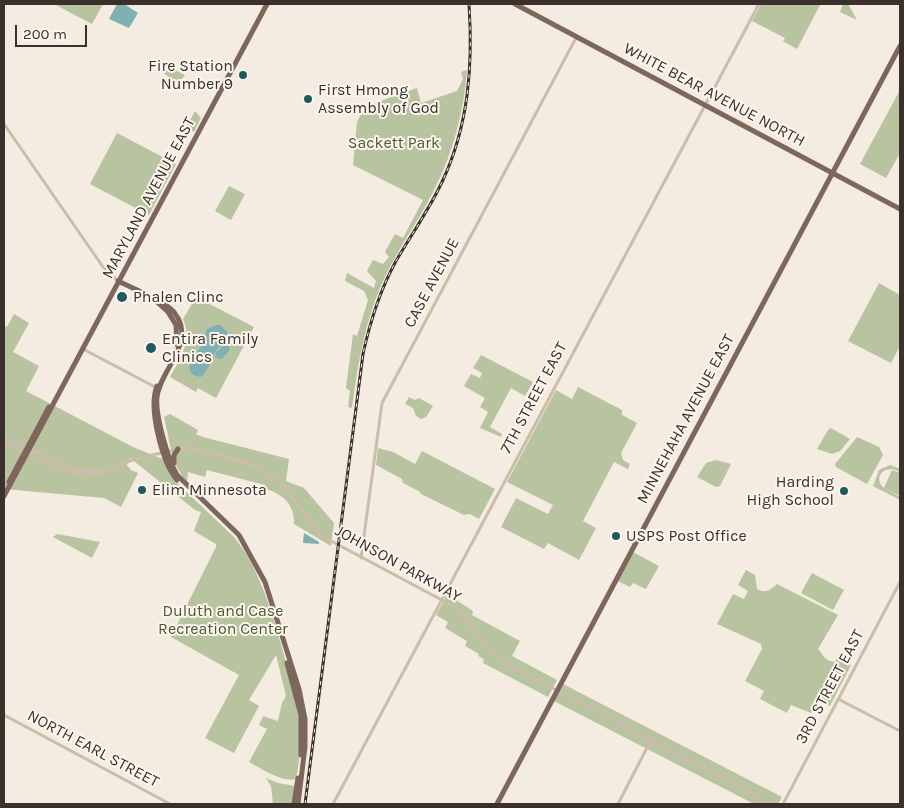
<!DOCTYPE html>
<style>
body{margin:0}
#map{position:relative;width:904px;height:808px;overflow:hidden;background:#f4ebe1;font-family:Karla,sans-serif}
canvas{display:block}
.frame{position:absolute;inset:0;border:5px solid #3b302b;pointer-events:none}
.scale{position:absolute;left:15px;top:25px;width:72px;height:22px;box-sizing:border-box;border:2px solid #3b302b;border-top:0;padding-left:6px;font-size:15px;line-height:18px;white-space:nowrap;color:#3b302b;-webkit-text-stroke:4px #fbf5ee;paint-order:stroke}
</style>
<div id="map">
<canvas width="904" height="808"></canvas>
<div class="frame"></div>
<div class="scale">200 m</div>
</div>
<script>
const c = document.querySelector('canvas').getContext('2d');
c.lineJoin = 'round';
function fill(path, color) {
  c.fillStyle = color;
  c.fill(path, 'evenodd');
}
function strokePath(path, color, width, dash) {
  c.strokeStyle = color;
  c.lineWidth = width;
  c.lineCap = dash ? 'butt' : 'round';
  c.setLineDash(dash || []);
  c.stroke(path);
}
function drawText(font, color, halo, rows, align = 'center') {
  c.font = font + ' Karla,sans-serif';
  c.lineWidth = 4;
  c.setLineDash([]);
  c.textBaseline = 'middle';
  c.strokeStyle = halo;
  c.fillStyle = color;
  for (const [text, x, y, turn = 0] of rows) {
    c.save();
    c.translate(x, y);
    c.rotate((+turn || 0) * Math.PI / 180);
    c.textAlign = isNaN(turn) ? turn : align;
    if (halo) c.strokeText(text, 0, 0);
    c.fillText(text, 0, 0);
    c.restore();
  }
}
const green = new Path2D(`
 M54,4H103L92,24Z
 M761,4H818L820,5L797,49L783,41L785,38L752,21Z
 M843,4H848L857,20L840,12Z
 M167,66L185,75L179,83L163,73Z
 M467,70C464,111 453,153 434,190C419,221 398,248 384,279C365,320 358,364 352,408L348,407L350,391L346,388L353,334L357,336L368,300L364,291L345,281L347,273L374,288L376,281L367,271L373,260L383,264L389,257L385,252L395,234L403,238L423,200L353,165L357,122L362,112L380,101L417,88L421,103L457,91L463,79L461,72Z
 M900,90V153L886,178L860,164Z
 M195,111L201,118L194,132L186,128Z
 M117,133L176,164L149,215L90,184Z
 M229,186L245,194L231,220L215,211Z
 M879,283L900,295V346L891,363L848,341Z
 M196,297L254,327L216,398L198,388L196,392L170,377C180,359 193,340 183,319Z
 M14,314L29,323L13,352L39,366L26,391L135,448L163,459L176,482L234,537C267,576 281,648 296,697C301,723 302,754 296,779C283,783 262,769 249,762L267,729L259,725L263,716L278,721L282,703L286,696L276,655L249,700L259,706L234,753L205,738L239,675L171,637L216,547V544L194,531L201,512L195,510L130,458L127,465L131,470L138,473L121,507L104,498L4,489V326L7,327Z
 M481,355L533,382L525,396L511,388L490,427L502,434L501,437L480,428L488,412L480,407L485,398L464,386L471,374L480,378L482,373L473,368Z
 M578,387L622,410V415L637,423L621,453L623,460L630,464L628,469L614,462L583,521L596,528L579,560L548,543L544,549L501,527L516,498L548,514L553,505L507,482L556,390L572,399Z
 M409,397L415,400L419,398L433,406L426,417L421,419L416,416L413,408L405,404Z
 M170,414L198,430L196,434L203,437L289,459L286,481L304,488L334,523L331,546L294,524C295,505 283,494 266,489L265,485L207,470L205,477L188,472L187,482C170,464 170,440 164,417Z
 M831,428L850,439L840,451L832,454L817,449L828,430Z
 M857,437L879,447L883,455L867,484L836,467L835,464Z
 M378,448L393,452L415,464L422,451L495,489L479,519L470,514L464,515L421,494L420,492L403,483L402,479L376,465Z
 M716,460L731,464L720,486L716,487L697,477L706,463Z
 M890,465L900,469V472L893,469L885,470C878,475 877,482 884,488L892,470L900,473V496L884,488L900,497V500L873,486L879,470Z
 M57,534L100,542L92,558L53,537Z
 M633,552L659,566L646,589L633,583L630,587L618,581Z
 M746,570L755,575L757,589C766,594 770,590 777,584L838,615L818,649C824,656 825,661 835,662L837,658L851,665L830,706L822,702L816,703L811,713L791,705L787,713L760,699L764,691L745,681L762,649L761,644L717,624L733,594L744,599L748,591L738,585Z
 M812,573L844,590L833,610L801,593Z
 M447,594L473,611L472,615L520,641L512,656L557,680L548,697L483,663L484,659L478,656L479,654L465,646L467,641L445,628L448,622L436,615Z
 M563,684L782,797L778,804H754L554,701Z
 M266,778L278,783L295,786L293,804H273L271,786Z`);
const water = new Path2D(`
 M117,4H124L138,13L129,28L109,19Z
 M216,325H221L231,337L229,351L222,359L215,358L216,352L222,347H219C211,356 210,369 201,377C178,374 195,355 202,345C205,340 205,334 207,329Z
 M304,533L319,542V544L303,543Z`);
const minor = new Path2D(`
 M4,124L103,267L118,281
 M83,349L157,388
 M4,438C38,447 64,478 103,470
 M4,443L58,469L81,475L99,473L135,459L183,448H193L253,465L265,471L283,484L320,535L453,606L491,650L509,665L771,804
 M361,558L382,403L577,36
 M838,699L900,731
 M4,715L170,804
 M333,804L759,4
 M618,804L651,740
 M783,804L900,582`);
const major = new Path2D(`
 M515,4L900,209
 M118,281C132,288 165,301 174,312C198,342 160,369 157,397C155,415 168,460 177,475L239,535L265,582L299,689L305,719V747L298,804
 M156,301L168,312L176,325L177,345
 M157,386C148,408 162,462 177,480
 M174,463V455L178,449
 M9,482L49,407
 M4,496L267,4
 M287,663L301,715V755
 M294,804L298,778
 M497,804L900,46`);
const rail = new Path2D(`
 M305,804L363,354C370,322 380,290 396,261C411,235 429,210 442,182C469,125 473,65 469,4`);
const markers = [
 [243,75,5,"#1f5a5e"],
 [308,99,5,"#1f5a5e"],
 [122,297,6,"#1f5a5e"],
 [151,348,6,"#1f5a5e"],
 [142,490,5,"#1f5a5e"],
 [844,491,5,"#1f5a5e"],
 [616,536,5,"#1f5a5e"]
];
const poiNames = [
 ["Fire Station",233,66,"right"],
 ["Number 9",233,84,"right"],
 ["First Hmong",318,90],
 ["Assembly of God",318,108],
 ["Phalen Clinc",133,297],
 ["Entira Family",162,339],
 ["Clinics",162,357],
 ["Harding",834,482,"right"],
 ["High School",834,500,"right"],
 ["Elim Minnesota",152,490],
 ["USPS Post Office",626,536]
];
const streetNames = [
 ["WHITE BEAR AVENUE NORTH",714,95,28],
 ["MARYLAND AVENUE EAST",149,198,-62],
 ["CASE AVENUE",432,283,-62],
 ["7TH STREET EAST",534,398,-62],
 ["MINNEHAHA AVENUE EAST",686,419,-62],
 ["JOHNSON PARKWAY",398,564,29],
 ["3RD STREET EAST",830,687,-62],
 ["NORTH EARL STREET",93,749,28]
];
const parkNames = [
 ["Sackett Park",394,143],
 ["Duluth and Case",223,611],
 ["Recreation Center",223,629]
];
fill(green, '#b8c4a0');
fill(water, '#7fb0b2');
strokePath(minor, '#cdbbac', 3);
strokePath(major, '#7d675c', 5);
strokePath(rail, '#3b302b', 3);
strokePath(rail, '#fbf5ee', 1, [4]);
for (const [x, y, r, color] of markers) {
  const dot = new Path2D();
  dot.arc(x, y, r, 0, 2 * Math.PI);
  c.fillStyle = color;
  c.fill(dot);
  strokePath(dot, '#fbf5ee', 2);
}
drawText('16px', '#3b302b', '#fbf5ee', poiNames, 'left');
drawText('16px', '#3b302b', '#fbf5ee', streetNames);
drawText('16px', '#4a5a2e', '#fbf5ee', parkNames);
</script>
